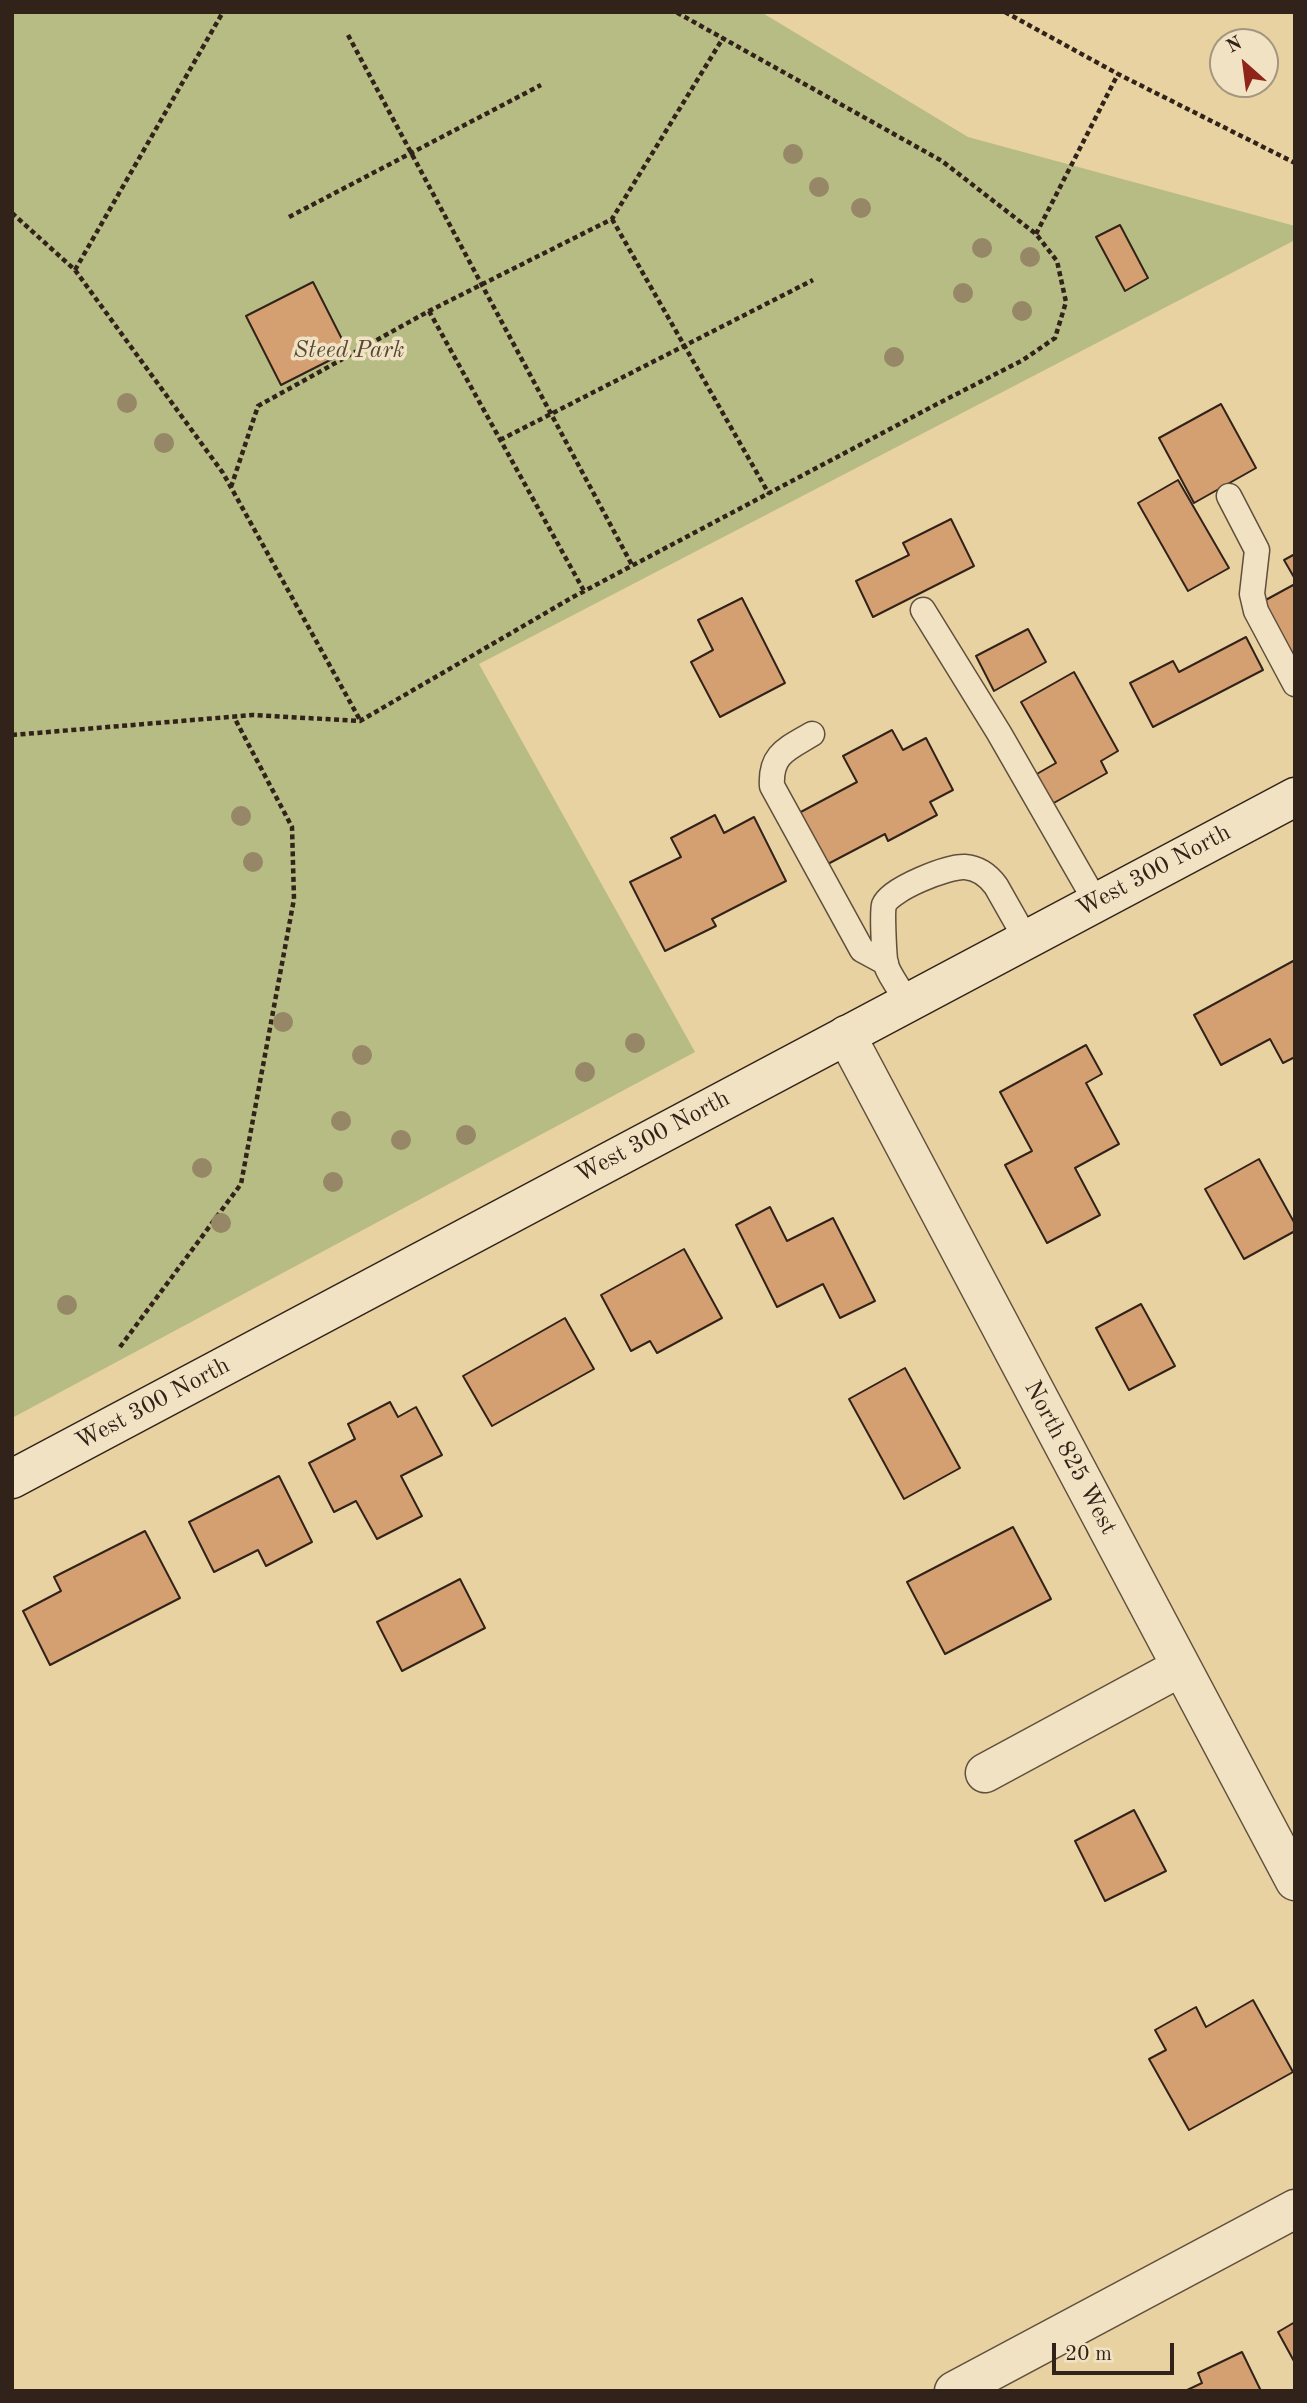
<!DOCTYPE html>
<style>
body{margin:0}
#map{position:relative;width:1307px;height:2403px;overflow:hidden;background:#e8d2a2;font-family:"Old Standard TT",serif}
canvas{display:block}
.frame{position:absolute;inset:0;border:14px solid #32231a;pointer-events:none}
.north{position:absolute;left:1209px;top:28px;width:70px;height:70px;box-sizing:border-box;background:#f0e2c3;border:2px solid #a4967f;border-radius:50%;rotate:332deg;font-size:19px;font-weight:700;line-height:28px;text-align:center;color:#32231a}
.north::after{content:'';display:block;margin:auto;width:24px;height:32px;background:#8f2418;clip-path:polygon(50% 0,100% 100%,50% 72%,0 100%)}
.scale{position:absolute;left:1052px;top:2343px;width:122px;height:32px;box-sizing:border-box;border:4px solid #32231a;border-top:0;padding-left:9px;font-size:21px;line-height:24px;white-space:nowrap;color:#32231a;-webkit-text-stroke:5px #f0e2c3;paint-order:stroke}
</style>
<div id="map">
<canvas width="1307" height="2403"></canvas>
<div class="frame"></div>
<div class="north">N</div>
<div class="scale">20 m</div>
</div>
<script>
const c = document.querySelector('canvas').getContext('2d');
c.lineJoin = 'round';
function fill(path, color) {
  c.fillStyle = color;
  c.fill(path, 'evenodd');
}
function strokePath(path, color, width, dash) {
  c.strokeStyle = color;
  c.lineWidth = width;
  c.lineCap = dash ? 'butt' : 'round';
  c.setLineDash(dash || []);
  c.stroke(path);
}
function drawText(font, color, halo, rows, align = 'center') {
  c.font = font + ' "Old Standard TT",serif';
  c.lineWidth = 7;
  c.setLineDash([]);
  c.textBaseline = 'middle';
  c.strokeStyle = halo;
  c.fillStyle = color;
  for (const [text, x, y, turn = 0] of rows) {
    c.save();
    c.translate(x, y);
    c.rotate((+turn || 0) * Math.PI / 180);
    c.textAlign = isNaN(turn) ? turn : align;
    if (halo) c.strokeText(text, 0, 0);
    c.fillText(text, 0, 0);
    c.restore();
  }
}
const green = new Path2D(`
 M12,12H761L968,137L1295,226V240L479,664L695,1052L12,1418Z`);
const building = new Path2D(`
 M1120,225L1148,278L1125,291L1096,237Z
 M313,282L348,351L281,385L246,316Z
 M1221,404L1256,468L1194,503L1159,438Z
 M1178,480L1229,568L1188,591L1138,503Z
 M951,519L974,566L873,617L856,581L909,555L903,543Z
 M1295,554V579L1284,560Z
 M1295,584V662L1262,602Z
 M742,598L785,683L720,717L691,662L713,650L698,620Z
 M1028,629L1046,662L994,691L976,656Z
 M1246,637L1263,670L1153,727L1130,683L1173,661L1179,672Z
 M1074,672L1118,751L1101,761L1107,773L1052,804L1035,775L1056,763L1021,702Z
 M892,730L903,750L926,738L953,790L930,802L937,815L888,841L885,834L824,866L797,814L857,782L843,756Z
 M715,815L724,833L754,817L786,881L712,919L716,926L665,951L630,882L681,857L671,838Z
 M1295,960V1057L1283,1063L1270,1039L1221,1065L1194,1015Z
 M1086,1045L1102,1074L1086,1083L1119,1144L1075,1168L1100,1215L1047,1243L1005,1165L1032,1151L1000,1092Z
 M1259,1159L1295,1224V1231L1244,1259L1205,1189Z
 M770,1207L787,1241L833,1218L875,1301L840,1318L823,1284L777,1307L736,1225Z
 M684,1249L722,1318L657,1353L650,1341L631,1351L601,1295Z
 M1141,1304L1175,1366L1129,1390L1096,1328Z
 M565,1318L594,1369L492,1426L463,1376Z
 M905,1368L960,1468L904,1499L849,1399Z
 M390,1402L398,1417L416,1407L442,1455L401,1476L422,1516L377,1539L356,1501L334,1512L309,1463L355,1439L348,1424Z
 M279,1476L312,1542L266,1566L258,1550L214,1572L189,1522Z
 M1013,1527L1051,1599L945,1654L907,1582Z
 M145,1531L180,1598L50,1665L23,1611L61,1591L54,1577Z
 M460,1579L485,1628L402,1671L377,1622Z
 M1134,1810L1166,1871L1105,1901L1075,1841Z
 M1253,2000L1293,2072L1189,2130L1149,2059L1166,2050L1155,2030L1196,2007L1206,2027Z
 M1295,2322V2363L1278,2332Z
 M1242,2352L1261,2391H1185L1202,2383L1198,2373Z`);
const path = new Path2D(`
 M1005,12L1118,74L1295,163
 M348,35L632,565
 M12,213L75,270L223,473L360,720
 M289,217L541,85
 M612,219L769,494
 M1036,234L1118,74
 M75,270L223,12
 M429,311L584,591
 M500,440L813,280
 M231,487L258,406L429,311L612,219L723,38
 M12,735L253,715L360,721L573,597L939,403L1023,360L1055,338L1066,302L1057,261L1036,234L942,161L676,12
 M120,1347L241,1184L294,899L292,827L234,717`);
const service = new Path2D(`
 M1229,496L1257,550L1252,594L1256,611L1295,684
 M923,610L999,733L1096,902
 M812,734C787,749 770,754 772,786L862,950L886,963
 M908,1002C901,991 890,977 886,965C884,958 882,912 884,905C890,889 948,866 965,867C978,868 988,875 996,886L1026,939`);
const minor = new Path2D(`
 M846,1035L1295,1881
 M985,1773L1181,1667
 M954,2391L1295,2209`);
const secondary = new Path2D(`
 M12,1479L1295,797`);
const trees = [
 [793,154],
 [819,187],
 [861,208],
 [982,248],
 [1030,257],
 [963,293],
 [1022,311],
 [894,357],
 [127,403],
 [164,443],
 [241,816],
 [253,862],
 [283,1022],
 [635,1043],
 [362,1055],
 [585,1072],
 [341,1121],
 [466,1135],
 [401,1140],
 [202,1168],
 [333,1182],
 [221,1223],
 [67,1305]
];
const parkNames = [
 ["Steed Park",349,351]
];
const streetNames = [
 ["West 300 North",1154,871,-28],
 ["West 300 North",653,1137,-28],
 ["West 300 North",153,1404,-28],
 ["North 825 West",1070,1458,62]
];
fill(green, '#b7bb84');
fill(building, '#d5a071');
strokePath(building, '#32231a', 2);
strokePath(service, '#604f3c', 27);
strokePath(minor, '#604f3c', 41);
strokePath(secondary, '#32231a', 41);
strokePath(path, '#32231a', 4.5, [5, 3.5]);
strokePath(service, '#f0e2c3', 24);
strokePath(minor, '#f0e2c3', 38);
strokePath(secondary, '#f0e2c3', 38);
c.fillStyle = '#968766';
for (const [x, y] of trees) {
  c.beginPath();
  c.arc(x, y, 10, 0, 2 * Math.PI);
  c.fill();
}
drawText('italic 24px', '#534934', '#f0e2c3', parkNames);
drawText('24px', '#32231a', '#f0e2c3', streetNames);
</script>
